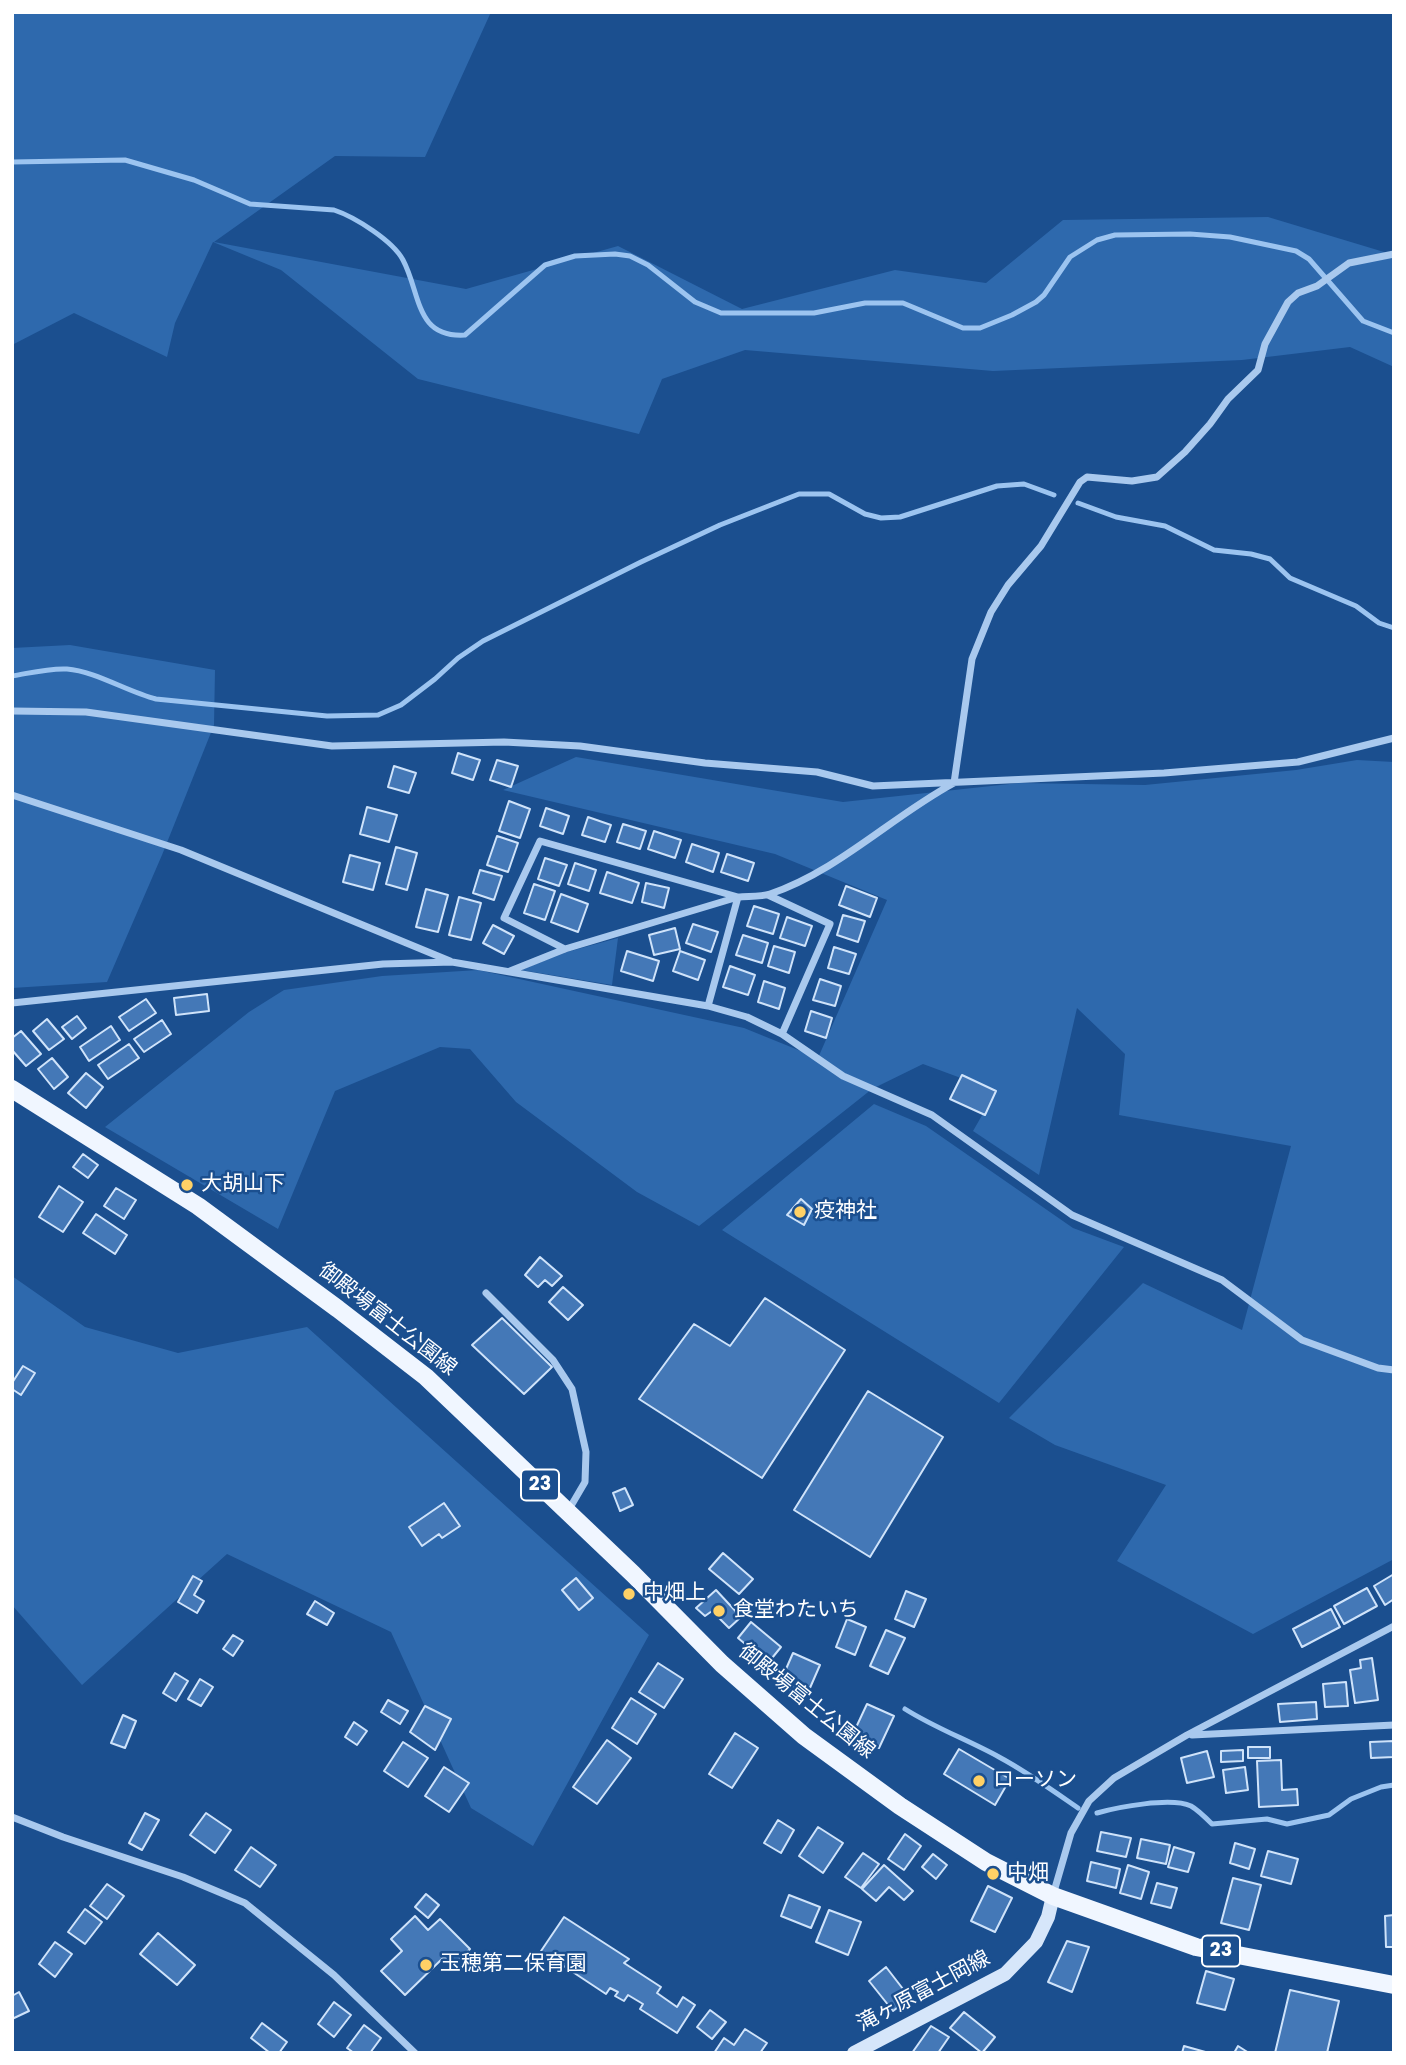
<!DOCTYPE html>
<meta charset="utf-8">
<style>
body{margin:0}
#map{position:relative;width:1406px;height:2065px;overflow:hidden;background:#1b4f8f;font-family:Poppins,sans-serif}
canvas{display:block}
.frame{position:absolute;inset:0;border:14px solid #fff;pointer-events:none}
</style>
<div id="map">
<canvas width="1406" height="2065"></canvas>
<div class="frame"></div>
</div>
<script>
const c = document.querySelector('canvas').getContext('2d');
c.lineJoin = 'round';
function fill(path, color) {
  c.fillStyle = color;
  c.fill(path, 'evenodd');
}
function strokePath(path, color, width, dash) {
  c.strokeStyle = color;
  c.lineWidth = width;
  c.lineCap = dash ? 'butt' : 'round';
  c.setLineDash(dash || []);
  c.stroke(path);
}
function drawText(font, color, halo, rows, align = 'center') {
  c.font = font + ' Poppins,"Noto Sans JP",sans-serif';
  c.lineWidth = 5;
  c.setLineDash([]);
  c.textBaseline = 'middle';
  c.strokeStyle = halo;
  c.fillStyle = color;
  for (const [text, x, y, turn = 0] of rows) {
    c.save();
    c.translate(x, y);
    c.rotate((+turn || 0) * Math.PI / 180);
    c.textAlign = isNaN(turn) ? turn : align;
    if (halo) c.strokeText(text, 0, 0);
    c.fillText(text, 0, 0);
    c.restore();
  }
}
const green = new Path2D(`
 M12,12H491L425,157L335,156L214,242L466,289L618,246L742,309L895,270L986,283L1063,220L1268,217L1394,255V367L1350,347L1242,360L993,371L745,350L662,379L639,434L418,379L281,270L213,242L175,323L167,357L74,313L12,345Z
 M70,645L215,670L214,725L162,855L107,982L12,988V648Z
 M576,757L843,802L1019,783L1145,785L1296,770L1357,760L1394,762V1559L1253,1634L1117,1561L1166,1485L1055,1445L1009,1418L1143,1283L1242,1330L1291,1146L1119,1115L1125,1054L1077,1008L1039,1175L973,1131L996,1091L923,1064L872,1089L699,1226L637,1192L516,1102L470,1049L440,1047L335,1091L278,1229L105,1127L249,1012L284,990L382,976L478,970L744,1028L818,1058L887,900L775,854L503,790Z
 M618,938L612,985L521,970L567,952Z
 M874,1104L926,1126L1073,1228L1124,1247L999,1403L722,1230Z
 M12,1276L85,1327L178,1353L307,1327L649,1635L533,1846L471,1808L391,1632L227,1554L82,1685L12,1605Z`);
const stream = new Path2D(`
 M12,162L125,160L194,180L250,204L334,210C355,217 393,241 403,260C421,294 415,338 465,335L545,265L575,256L615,254L630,256L648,265L695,302L721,313H814L865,303H903L963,328H980L1012,315L1036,302L1044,295L1070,257L1097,240L1115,235L1190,234L1230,237L1296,251L1309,259L1363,321L1394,333
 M1078,503L1116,517L1165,526L1214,550L1251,554L1270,559L1290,578L1356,606L1379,623L1394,628
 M12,676C30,673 49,668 67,669C95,671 128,692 156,699L327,716L378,715L401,705L435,679L458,658L483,641L641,562L720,525L799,494H829L865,514L881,518L900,517L997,486L1024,484L1054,495
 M905,1709C935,1728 968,1740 999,1757C1027,1772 1052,1790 1078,1808
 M1097,1813C1118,1807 1171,1797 1191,1806C1198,1810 1206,1818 1212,1824L1267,1819L1287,1824L1329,1815L1351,1799L1381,1787L1394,1785`);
const building = new Path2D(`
 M458,753L480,760L473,780L452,773Z
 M497,760L518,766L511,787L490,780Z
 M394,766L416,773L409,793L388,787Z
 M509,801L530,809L520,838L499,831Z
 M367,807L397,815L389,842L360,834Z
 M546,808L569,816L563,834L540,826Z
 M588,817L611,825L605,842L582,835Z
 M623,824L646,831L640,849L617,842Z
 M654,831L681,840L675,858L648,849Z
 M497,836L518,843L508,872L487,865Z
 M692,844L719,853L713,872L686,862Z
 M396,847L417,853L407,890L386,884Z
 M727,854L754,863L748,881L721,872Z
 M350,855L380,863L373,890L343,882Z
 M545,858L567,865L559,886L538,879Z
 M575,863L596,870L589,891L568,884Z
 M480,870L502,876L494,900L473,893Z
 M607,872L639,883L632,903L600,893Z
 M646,883L669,888L664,908L642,902Z
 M534,884L555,891L545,920L524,913Z
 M846,886L877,898L870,917L839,905Z
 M426,889L448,895L438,932L416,927Z
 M561,894L588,904L578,932L551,922Z
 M459,897L481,903L471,940L449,935Z
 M754,906L779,914L773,934L747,926Z
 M843,915L865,921L858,942L837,935Z
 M787,917L812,926L805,946L780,938Z
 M693,924L718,932L711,952L686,943Z
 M493,925L514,936L504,954L483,943Z
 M675,928L680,949L654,955L649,935Z
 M743,935L768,943L762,963L736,955Z
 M774,946L795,952L789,973L768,966Z
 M834,947L856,954L849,974L828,968Z
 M627,951L659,961L653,981L621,971Z
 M680,951L705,960L698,980L673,971Z
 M730,966L755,975L748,995L723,987Z
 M820,979L841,986L835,1006L813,1000Z
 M764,981L785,988L779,1009L758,1002Z
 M207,994L209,1011L176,1015L174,998Z
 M146,999L156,1013L129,1031L119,1017Z
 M811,1011L832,1018L826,1038L805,1031Z
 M77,1016L86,1028L72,1039L62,1027Z
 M47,1019L64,1039L49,1050L33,1031Z
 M162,1020L171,1034L144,1052L134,1039Z
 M111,1026L120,1040L89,1061L80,1047Z
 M21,1031L41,1054L26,1066L12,1050V1038Z
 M129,1044L139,1058L108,1079L98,1065Z
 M52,1058L68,1077L54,1089L38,1069Z
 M86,1073L103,1087L86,1108L68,1093Z
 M962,1075L996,1091L985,1115L950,1099Z
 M83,1154L98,1165L88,1178L73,1167Z
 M59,1186L83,1202L63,1232L39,1217Z
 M116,1188L136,1200L124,1219L104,1206Z
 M801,1199L812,1209L804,1225L787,1215Z
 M96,1214L127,1235L115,1254L83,1233Z
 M540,1257L562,1276L552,1286L545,1280L538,1287L525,1275Z
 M563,1287L583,1305L568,1320L549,1302Z
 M765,1298L845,1350L762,1478L639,1399L694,1324L730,1346Z
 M502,1318L552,1367L524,1394L472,1345Z
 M23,1366L35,1373L21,1395L12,1389V1383Z
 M868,1391L943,1437L870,1557L794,1510Z
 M625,1488L633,1505L620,1511L613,1493Z
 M444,1503L460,1526L442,1538L439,1534L422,1546L409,1527Z
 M723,1553L753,1579L739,1594L709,1569Z
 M1394,1574V1599L1385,1605L1374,1586Z
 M193,1576L202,1581L194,1595L204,1601L197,1613L178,1602Z
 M576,1578L593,1598L579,1610L562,1590Z
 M1367,1588L1377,1606L1344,1624L1334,1606Z
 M716,1590L741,1617L729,1628L712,1611L705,1616L696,1608Z
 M906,1591L926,1599L914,1627L895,1619Z
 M315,1601L334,1613L327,1625L307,1614Z
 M1331,1609L1340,1627L1302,1647L1293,1629Z
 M847,1619L866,1627L855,1655L836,1647Z
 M751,1622L781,1647L768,1663L738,1638Z
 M886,1630L905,1638L888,1674L870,1666Z
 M233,1635L243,1641L233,1656L223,1649Z
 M793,1653L820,1665L806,1697L779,1685Z
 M1372,1658L1378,1700L1355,1703L1350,1670L1361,1668L1360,1660Z
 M658,1663L683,1679L664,1708L639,1692Z
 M175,1673L188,1681L176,1701L163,1693Z
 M200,1679L213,1687L201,1706L188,1699Z
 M1346,1682L1348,1706L1325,1707L1323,1684Z
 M631,1698L656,1714L637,1744L612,1728Z
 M388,1700L408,1711L400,1724L381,1712Z
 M1316,1702L1317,1719L1280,1722L1278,1704Z
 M867,1704L894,1716L879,1748L852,1736Z
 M425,1706L451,1719L435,1750L410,1732Z
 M123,1715L136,1721L125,1748L111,1743Z
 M354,1722L367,1731L357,1745L345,1737Z
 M735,1733L758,1748L732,1788L709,1774Z
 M607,1740L631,1758L597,1804L573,1787Z
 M1394,1741V1757L1371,1758L1370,1742Z
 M403,1742L428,1758L408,1787L384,1771Z
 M1248,1747H1270V1758H1248Z
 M959,1749L1010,1779L995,1805L944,1774Z
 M1243,1750V1761L1221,1762V1751Z
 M1207,1751L1214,1777L1187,1783L1181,1758Z
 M1281,1760L1282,1790L1297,1789L1298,1805L1259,1807L1257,1761Z
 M444,1767L469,1783L449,1812L425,1796Z
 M1245,1767L1248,1790L1226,1793L1223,1770Z
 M145,1813L159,1820L142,1850L129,1843Z
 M206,1813L231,1830L215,1853L190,1835Z
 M778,1820L794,1830L781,1853L764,1843Z
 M818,1827L843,1843L823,1873L799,1856Z
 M1101,1832L1131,1838L1126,1857L1097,1851Z
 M905,1834L921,1846L904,1870L888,1859Z
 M1141,1839L1170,1845L1166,1864L1137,1858Z
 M1235,1843L1255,1849L1249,1869L1230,1863Z
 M251,1847L276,1865L260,1887L235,1870Z
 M1174,1847L1194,1853L1188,1872L1168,1867Z
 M1268,1851L1298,1859L1291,1884L1261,1876Z
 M863,1853L879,1864L861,1888L845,1877Z
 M933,1854L947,1865L936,1879L922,1867Z
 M1091,1862L1120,1869L1116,1888L1087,1881Z
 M884,1865L913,1891L904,1900L889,1887L876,1901L862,1889Z
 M1128,1865L1149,1872L1141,1899L1120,1893Z
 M1233,1878L1261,1885L1249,1930L1221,1923Z
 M1157,1883L1177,1888L1171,1908L1151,1903Z
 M107,1884L124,1896L107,1919L90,1906Z
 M988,1886L1012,1898L995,1932L971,1921Z
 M426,1894L439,1905L428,1918L415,1907Z
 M789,1895L820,1907L811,1928L781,1916Z
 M85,1909L102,1922L85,1944L68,1932Z
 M829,1910L861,1922L848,1955L816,1942Z
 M1394,1915V1947H1386L1385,1916Z
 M415,1916L428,1930L440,1919L470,1949L453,1966L444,1957L405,1995L381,1971L402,1951L391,1939Z
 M564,1917L629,1959L624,1963L661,1987L657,1993L677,2007L683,1997L695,2005L677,2033L640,2009L643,2004L628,1995L624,2001L615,1996L618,1992L610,1988L606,1994L541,1951Z
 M158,1933L195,1965L177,1985L140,1954Z
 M1067,1941L1089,1947L1072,1992L1048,1982Z
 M55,1942L72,1954L55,1977L39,1964Z
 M886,1967L910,1998L893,2011L869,1981Z
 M1206,1971L1234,1979L1225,2010L1197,2003Z
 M1290,1990L1339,2001L1327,2053H1275Z
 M19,1992L29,2011L12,2019V1996Z
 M334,2002L351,2015L334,2037L318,2024Z
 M710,2010L726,2022L712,2039L697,2027Z
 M964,2012L995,2037L982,2053L950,2028Z
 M262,2023L287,2042L279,2053H270L251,2038Z
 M364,2025L381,2038L370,2053H354L347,2048Z
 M931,2026L949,2037L938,2053H912Z
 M745,2029L767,2043L760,2053H714L724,2038L734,2045Z
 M1184,2046L1209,2053H1182Z
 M1238,2046L1249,2053H1234Z`);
const street = new Path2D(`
 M12,711L86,712L332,746L504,742L580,746L705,763L817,772L873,786L1164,773L1298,762L1394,738
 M12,795L181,850L450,961
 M768,895L830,924L782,1034
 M565,949L504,918L540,841L738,897L708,1006
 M510,971L565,949L738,897C748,896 761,897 770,894C838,871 891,817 954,783L972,659L991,612L1008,585L1041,546L1080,482L1087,477L1132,481L1157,477L1185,452L1210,424L1228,399L1258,370L1265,344L1288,302L1298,293L1317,286L1349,263L1394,254
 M12,1003L383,964L452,962L708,1006L747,1017L782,1034L843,1076L932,1115L1072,1215L1222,1280L1302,1340L1378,1368L1394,1370
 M486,1293L553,1360L572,1389L586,1452L585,1482L568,1511
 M1192,1735L1394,1725
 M12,1817L63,1837L183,1877L245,1903L334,1975L415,2053
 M1053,1895L1071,1833L1089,1801L1114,1778L1187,1735L1394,1626`);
const secondary = new Path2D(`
 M854,2053L1005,1974L1036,1942L1048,1917L1053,1896`);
const primary = new Path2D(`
 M12,1089L198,1206L338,1309L426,1377L633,1574L722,1664L804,1736L900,1806L986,1862L1053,1896L1196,1947L1394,1985`);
const markers = [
 [187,1185,7,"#ffd166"],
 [800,1212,7,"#ffd166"],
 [629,1594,7,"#ffd166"],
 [719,1611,7,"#ffd166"],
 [979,1781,7,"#ffd166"],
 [993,1874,7,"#ffd166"],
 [426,1965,7,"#ffd166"]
];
const shields = [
 [540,1485,38],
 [1221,1951,38]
];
const shieldNames = [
 ["23",540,1485],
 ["23",1221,1951]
];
const poiNames = [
 ["大胡山下",201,1185],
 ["疫神社",814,1212],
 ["中畑上",643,1594],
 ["食堂わたいち",733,1611],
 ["ローソン",993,1781],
 ["中畑",1007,1874],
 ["玉穂第二保育園",440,1965]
];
const streetNames = [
 ["御殿場富士公園線",387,1320,38],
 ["御殿場富士公園線",806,1702,39],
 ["滝ヶ原富士岡線",924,1992,-28]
];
fill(green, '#2e69ad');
strokePath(stream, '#9cc4f0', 5);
fill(building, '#4478b7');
strokePath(building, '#cfe3fa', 2);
strokePath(street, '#a9c9ee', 7);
strokePath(secondary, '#d6e6fa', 14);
strokePath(primary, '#f0f6ff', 18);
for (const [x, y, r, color] of markers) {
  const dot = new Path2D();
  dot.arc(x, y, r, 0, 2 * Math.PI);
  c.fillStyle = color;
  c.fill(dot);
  strokePath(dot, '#1b4f8f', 2.5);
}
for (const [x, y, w] of shields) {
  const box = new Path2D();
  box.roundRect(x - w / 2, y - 15.5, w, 31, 5);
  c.fillStyle = '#1b4f8f';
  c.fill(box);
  strokePath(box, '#fff', 2);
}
drawText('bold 19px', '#fff', null, shieldNames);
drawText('21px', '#fff', '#1b4f8f', poiNames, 'left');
drawText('21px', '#fff', '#1b4f8f', streetNames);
</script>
